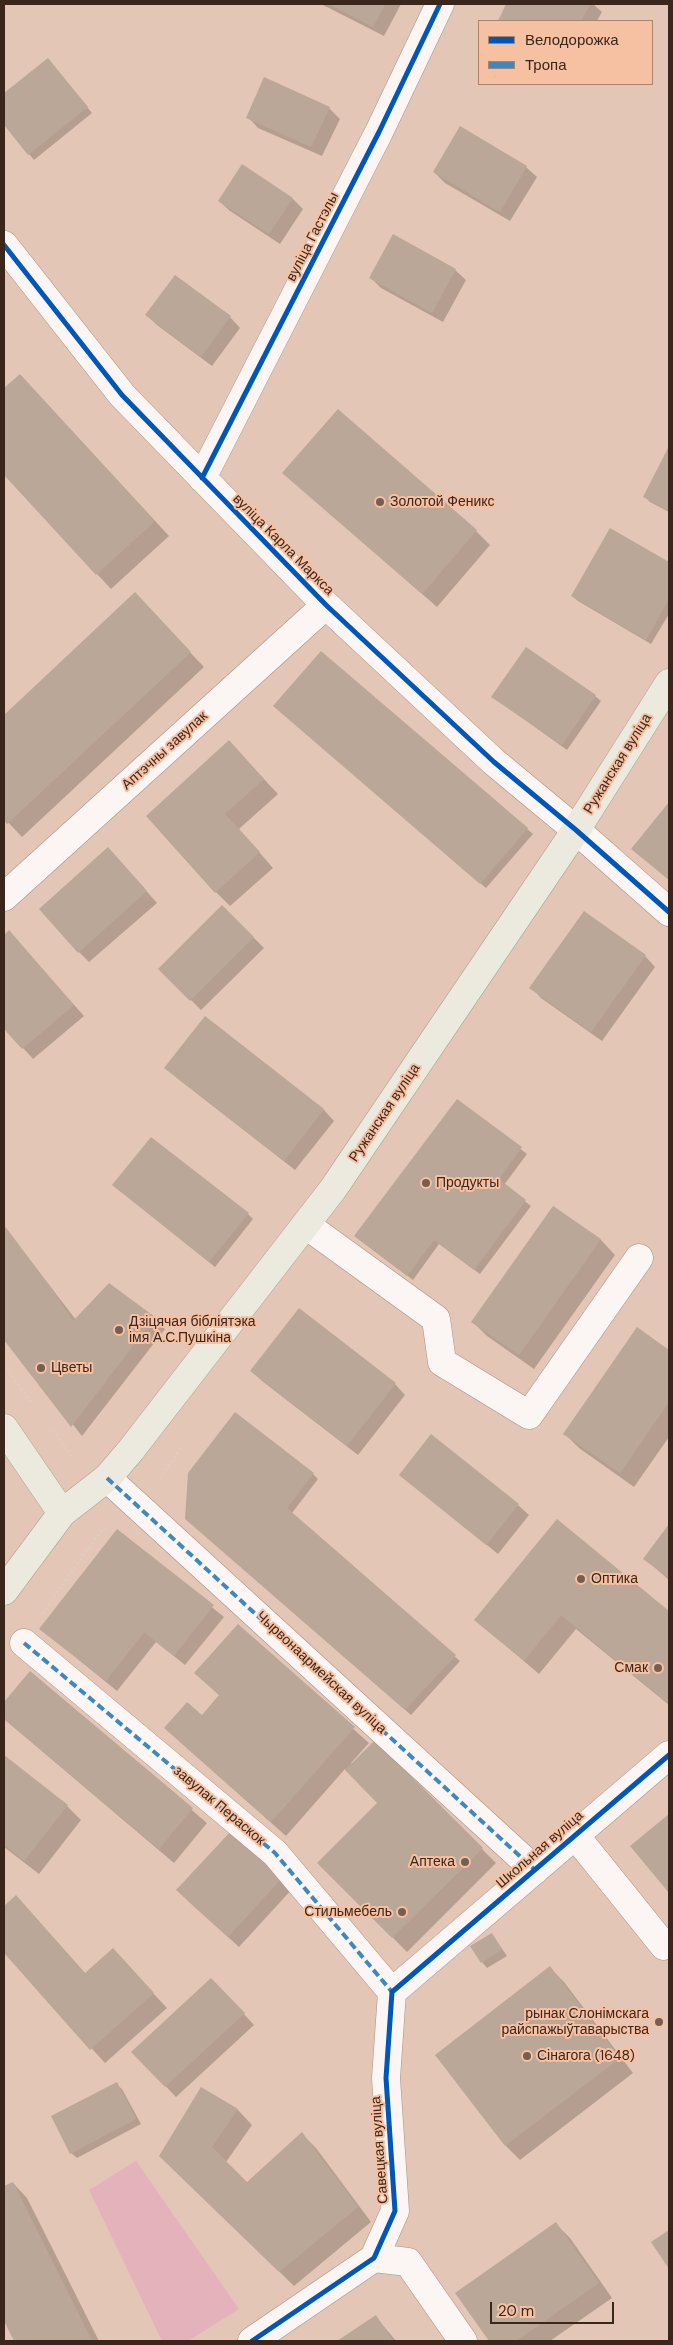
<!DOCTYPE html>
<meta charset="utf-8">
<style>
body{margin:0}
#map{position:relative;width:673px;height:2345px;overflow:hidden;background:#e3c6b5;font-family:"DM Sans",sans-serif}
canvas{display:block}
.frame{position:absolute;inset:0;border:5px solid #3b261b;pointer-events:none}
.legend{position:absolute;left:478px;top:20px;width:175px;height:65px;box-sizing:border-box;background:#f6c0a2;border:1px solid #ab826c;margin:0;padding:6px 9px;list-style:none;font-size:15px;color:#3b261b}
.legend li{display:flex;align-items:center;gap:10px;height:25px}
.legend b{width:25px;border:1px solid #ab826c}
.scale{position:absolute;left:490px;top:2302px;width:124px;height:22px;box-sizing:border-box;border:2px solid #3b261b;border-top:0;padding-left:6px;font-size:15px;line-height:18px;white-space:nowrap;color:#3b261b;-webkit-text-stroke:4px #f6c0a2;paint-order:stroke}
</style>
<div id="map">
<canvas width="673" height="2345"></canvas>
<div class="frame"></div>
<ul class="legend">
<li><b style="height:6px;background:#0057b8"></b>Велодорожка</li>
<li><b style="height:6px;background:#3e88be"></b>Тропа</li>
</ul>
<div class="scale">20 m</div>
</div>
<script>
const c = document.querySelector('canvas').getContext('2d');
c.lineJoin = 'round';
function fill(path, color) {
  c.fillStyle = color;
  c.fill(path, 'evenodd');
}
function strokePath(path, color, width, dash) {
  c.strokeStyle = color;
  c.lineWidth = width;
  c.lineCap = dash ? 'butt' : 'round';
  c.setLineDash(dash || []);
  c.stroke(path);
}
function drawText(font, color, halo, rows, align = 'center') {
  c.font = font + ' "DM Sans",sans-serif';
  c.lineWidth = 4;
  c.setLineDash([]);
  c.textBaseline = 'middle';
  c.strokeStyle = halo;
  c.fillStyle = color;
  for (const [text, x, y, turn = 0] of rows) {
    c.save();
    c.translate(x, y);
    c.rotate((+turn || 0) * Math.PI / 180);
    c.textAlign = isNaN(turn) ? turn : align;
    if (halo) c.strokeText(text, 0, 0);
    c.fillText(text, 0, 0);
    c.restore();
  }
}
const green = new Path2D(`
 M136,2161L239,2309L188,2341H162L89,2190Z`);
const shadow = new Path2D(`
 M321,4H401L384,36Z
 M507,4H593L602,12L597,21H500Z
 M48,59L92,113L34,160L4,123V95Z
 M329,108L340,119L322,156L258,128L248,117Z
 M526,167L537,177L510,221L445,183L434,172Z
 M293,199L303,209L280,244L230,211L219,201Z
 M455,270L466,280L443,322L381,288L371,278Z
 M147,315L230,317L240,328L212,366L157,325Z
 M20,375L169,536L111,589L4,474V390Z
 M669,448V512L650,502L644,496Z
 M284,473L476,531L490,545L437,607Z
 M610,529L669,563V614L651,644L578,601L572,596Z
 M135,594L204,667L22,837L4,818V717Z
 M321,653L533,834L486,888L280,711Z
 M595,696L601,701L567,750L493,697Z
 M229,742L278,794L239,829L273,868L230,906L216,892Z
 M669,804V880L633,849Z
 M118,859L157,903L89,962L79,952Z
 M222,906L264,948L201,1010L160,969Z
 M9,932L84,1016L33,1059L4,1027V937Z
 M645,956L655,967L602,1041L541,998L531,987Z
 M205,1018L324,1110L334,1121L295,1170L177,1078L166,1067Z
 M457,1100L527,1154L504,1185L531,1206L480,1274L439,1244L413,1280L355,1236Z
 M113,1185L248,1214L253,1219L215,1267Z
 M554,1207L601,1240L615,1255L534,1369L487,1336L473,1322Z
 M4,1226L76,1320L109,1285L155,1318L165,1329L82,1436L4,1338Z
 M638,1329L669,1351V1437L634,1487L579,1448L565,1434Z
 M252,1371L395,1384L405,1395L358,1455L262,1381Z
 M313,1474L318,1479L292,1513L460,1661L411,1715L192,1524Z
 M400,1475L518,1505L529,1515L498,1554Z
 M557,1521L669,1613V1705L576,1629L539,1674L476,1620Z
 M669,1526V1580L645,1559Z
 M117,1531L224,1617L185,1665L156,1642L117,1691L41,1629Z
 M238,1626L369,1743L351,1763L352,1764L375,1742L496,1863L407,1952L319,1863L379,1803L345,1769L286,1836L180,1742L220,1696L196,1673Z
 M30,1672L207,1823L174,1863L4,1719V1704Z
 M4,1757L67,1806L81,1820L39,1874L4,1847Z
 M669,1816V1891L632,1846Z
 M282,1878L293,1888L239,1947L188,1901Z
 M16,1897L86,1974L113,1950L167,2008L105,2063L4,1951V1908Z
 M492,1934L507,1956L487,1968L482,1962Z
 M550,1968L564,1982L633,2073L520,2160L506,2146L436,2055Z
 M222,1990L254,2025L176,2097L133,2052Z
 M116,2084L122,2089L141,2124L77,2158L71,2153Z
 M202,2089L238,2110L252,2125L226,2162L247,2183L302,2134L316,2148L371,2222L294,2286L175,2170Z
 M13,2183L27,2198L99,2341H15L4,2318V2188Z
 M556,2224L570,2238L612,2298L550,2341H490L457,2294Z
 M376,2317L396,2341H339Z`);
const building = new Path2D(`
 M329,4H385L373,27Z
 M506,4H590L581,21H498Z
 M48,58L88,107L28,155L4,125V93Z
 M264,77L330,107L311,147L246,118Z
 M460,126L527,166L500,212L433,172Z
 M242,164L293,198L269,234L218,201Z
 M393,234L456,269L432,313L369,278Z
 M175,275L231,316L201,357L145,315Z
 M20,374L155,521L96,575L4,475V388Z
 M338,409L477,530L422,594L282,473Z
 M669,446V511L643,497Z
 M610,528L669,562V599L646,640L571,596Z
 M135,592L191,652L7,824L4,820V715Z
 M526,647L596,695L562,745L491,697Z
 M321,651L528,828L480,884L273,706Z
 M229,740L264,779L225,814L260,852L215,893L146,816Z
 M669,802V880L631,849Z
 M108,847L147,891L78,953L39,909Z
 M222,905L254,937L190,1001L158,969Z
 M584,911L646,955L591,1032L529,988Z
 M9,930L74,1005L22,1049L4,1029V935Z
 M205,1016L324,1109L284,1161L164,1068Z
 M457,1099L522,1147L499,1179L526,1200L474,1270L434,1240L407,1276L354,1236Z
 M151,1137L249,1213L209,1262L112,1185Z
 M553,1206L601,1239L519,1355L471,1322Z
 M4,1225L55,1293L73,1321L109,1283L155,1317L71,1427L4,1340Z
 M299,1308L396,1383L347,1446L250,1371Z
 M637,1327L669,1350V1402L620,1473L563,1434Z
 M235,1412L314,1473L287,1508L456,1655L405,1710L185,1519L188,1473Z
 M431,1434L519,1504L486,1545L399,1475Z
 M557,1519L669,1611V1704L561,1615L524,1661L474,1620Z
 M669,1524V1578L643,1559Z
 M117,1529L214,1605L174,1656L144,1632L106,1681L39,1629Z
 M238,1624L355,1727L271,1822L164,1728L187,1702L202,1715L219,1695L194,1673Z
 M30,1671L193,1808L159,1849L4,1719V1702Z
 M375,1740L483,1848L392,1938L317,1863L377,1803L345,1770Z
 M4,1755L68,1805L24,1861L4,1845Z
 M669,1814V1893L630,1846Z
 M232,1830L283,1877L228,1937L176,1890Z
 M16,1895L85,1973L113,1948L154,1993L90,2050L4,1953V1906Z
 M492,1933L502,1950L481,1963L470,1946Z
 M550,1966L620,2058L505,2146L435,2055Z
 M211,1978L245,2013L165,2087L131,2052Z
 M117,2082L136,2119L70,2154L51,2116Z
 M201,2087L238,2109L212,2147L247,2182L302,2132L358,2207L279,2272L159,2156Z
 M13,2182L92,2341H14L4,2321V2186Z
 M556,2222L599,2283L516,2341H489L455,2293Z
 M669,2230V2269L651,2242Z
 M376,2315L393,2341H337Z`);
const path = new Path2D(`
 M4,1364L31,1402
 M53,1431L73,1458
 M160,1478L182,1447
 M43,1613L100,1532L109,1527`);
const minor = new Path2D(`
 M4,245L122,395L326,605L494,762L576,830L669,912
 M202,478L379,132L440,4
 M4,897L326,605
 M306,1225L436,1319L442,1362L529,1415L639,1258
 M107,1478L535,1870
 M24,1643L275,1853L392,1992
 M574,1834L664,1946
 M374,2258L408,2262L463,2341
 M252,2341L374,2258L395,2211L386,2078L392,1992L669,1755`);
const major = new Path2D(`
 M4,1428L62,1513
 M4,1591L62,1513L107,1478L131,1450L333,1189L576,830L669,683`);
const quiet = new Path2D(`
 M107,1478L535,1870
 M24,1643L275,1853L392,1992`);
const cycleway = new Path2D(`
 M4,245L122,395L326,605L494,762L576,830L669,912
 M202,478L379,132L440,4
 M252,2341L374,2258L395,2211L386,2078L392,1992L669,1755`);
const markers = [
 [380,502,5,"#765e51"],
 [426,1183,5,"#765e51"],
 [119,1330,5,"#765e51"],
 [41,1368,5,"#765e51"],
 [581,1579,5,"#765e51"],
 [658,1668,5,"#765e51"],
 [465,1862,5,"#765e51"],
 [402,1912,5,"#765e51"],
 [659,2022,5,"#765e51"],
 [527,2056,5,"#765e51"]
];
const streetNames = [
 ["вуліца Гастэлы",313,237,-63],
 ["вуліца Карла Маркса",283,545,45],
 ["Аптэчны завулак",165,751,-42],
 ["Ружанская вуліца",618,764,-58],
 ["Ружанская вуліца",385,1113,-56],
 ["Чырвонаармейская вуліца",321,1673,43],
 ["завулак Пераскок",219,1806,40],
 ["Школьная вуліца",540,1850,-41],
 ["Савецкая вуліца",380,2150,-94]
];
const poiNames = [
 ["Золотой Феникс",390,502],
 ["Продукты",436,1183],
 ["Дзіцячая бібліятэка",129,1322],
 ["імя А.С.Пушкіна",129,1338],
 ["Цветы",51,1368],
 ["Оптика",591,1579],
 ["Смак",648,1668,"right"],
 ["Аптека",455,1862,"right"],
 ["Стильмебель",392,1912,"right"],
 ["рынак Слонімскага",649,2014,"right"],
 ["райспажыўтаварыства",649,2030,"right"],
 ["Сінагога (1648)",537,2056]
];
fill(green, '#e4b2ba');
fill(shadow, '#0003');
fill(building, '#bba797');
strokePath(minor, '#a79184', 29);
strokePath(major, '#b1a38f', 29);
strokePath(path, '#dad1cb', 3, [1, 4]);
strokePath(minor, '#fbf6f4', 28);
strokePath(major, '#ece9df', 28);
strokePath(quiet, '#3e88be', 4, [8, 4]);
strokePath(cycleway, '#0057b8', 5);
for (const [x, y, r, color] of markers) {
  const dot = new Path2D();
  dot.arc(x, y, r, 0, 2 * Math.PI);
  c.fillStyle = color;
  c.fill(dot);
  strokePath(dot, '#f6c0a2', 2);
}
drawText('14px', '#3b261b', '#f6c0a2', streetNames);
drawText('14px', '#3b261b', '#f6c0a2', poiNames, 'left');
</script>
